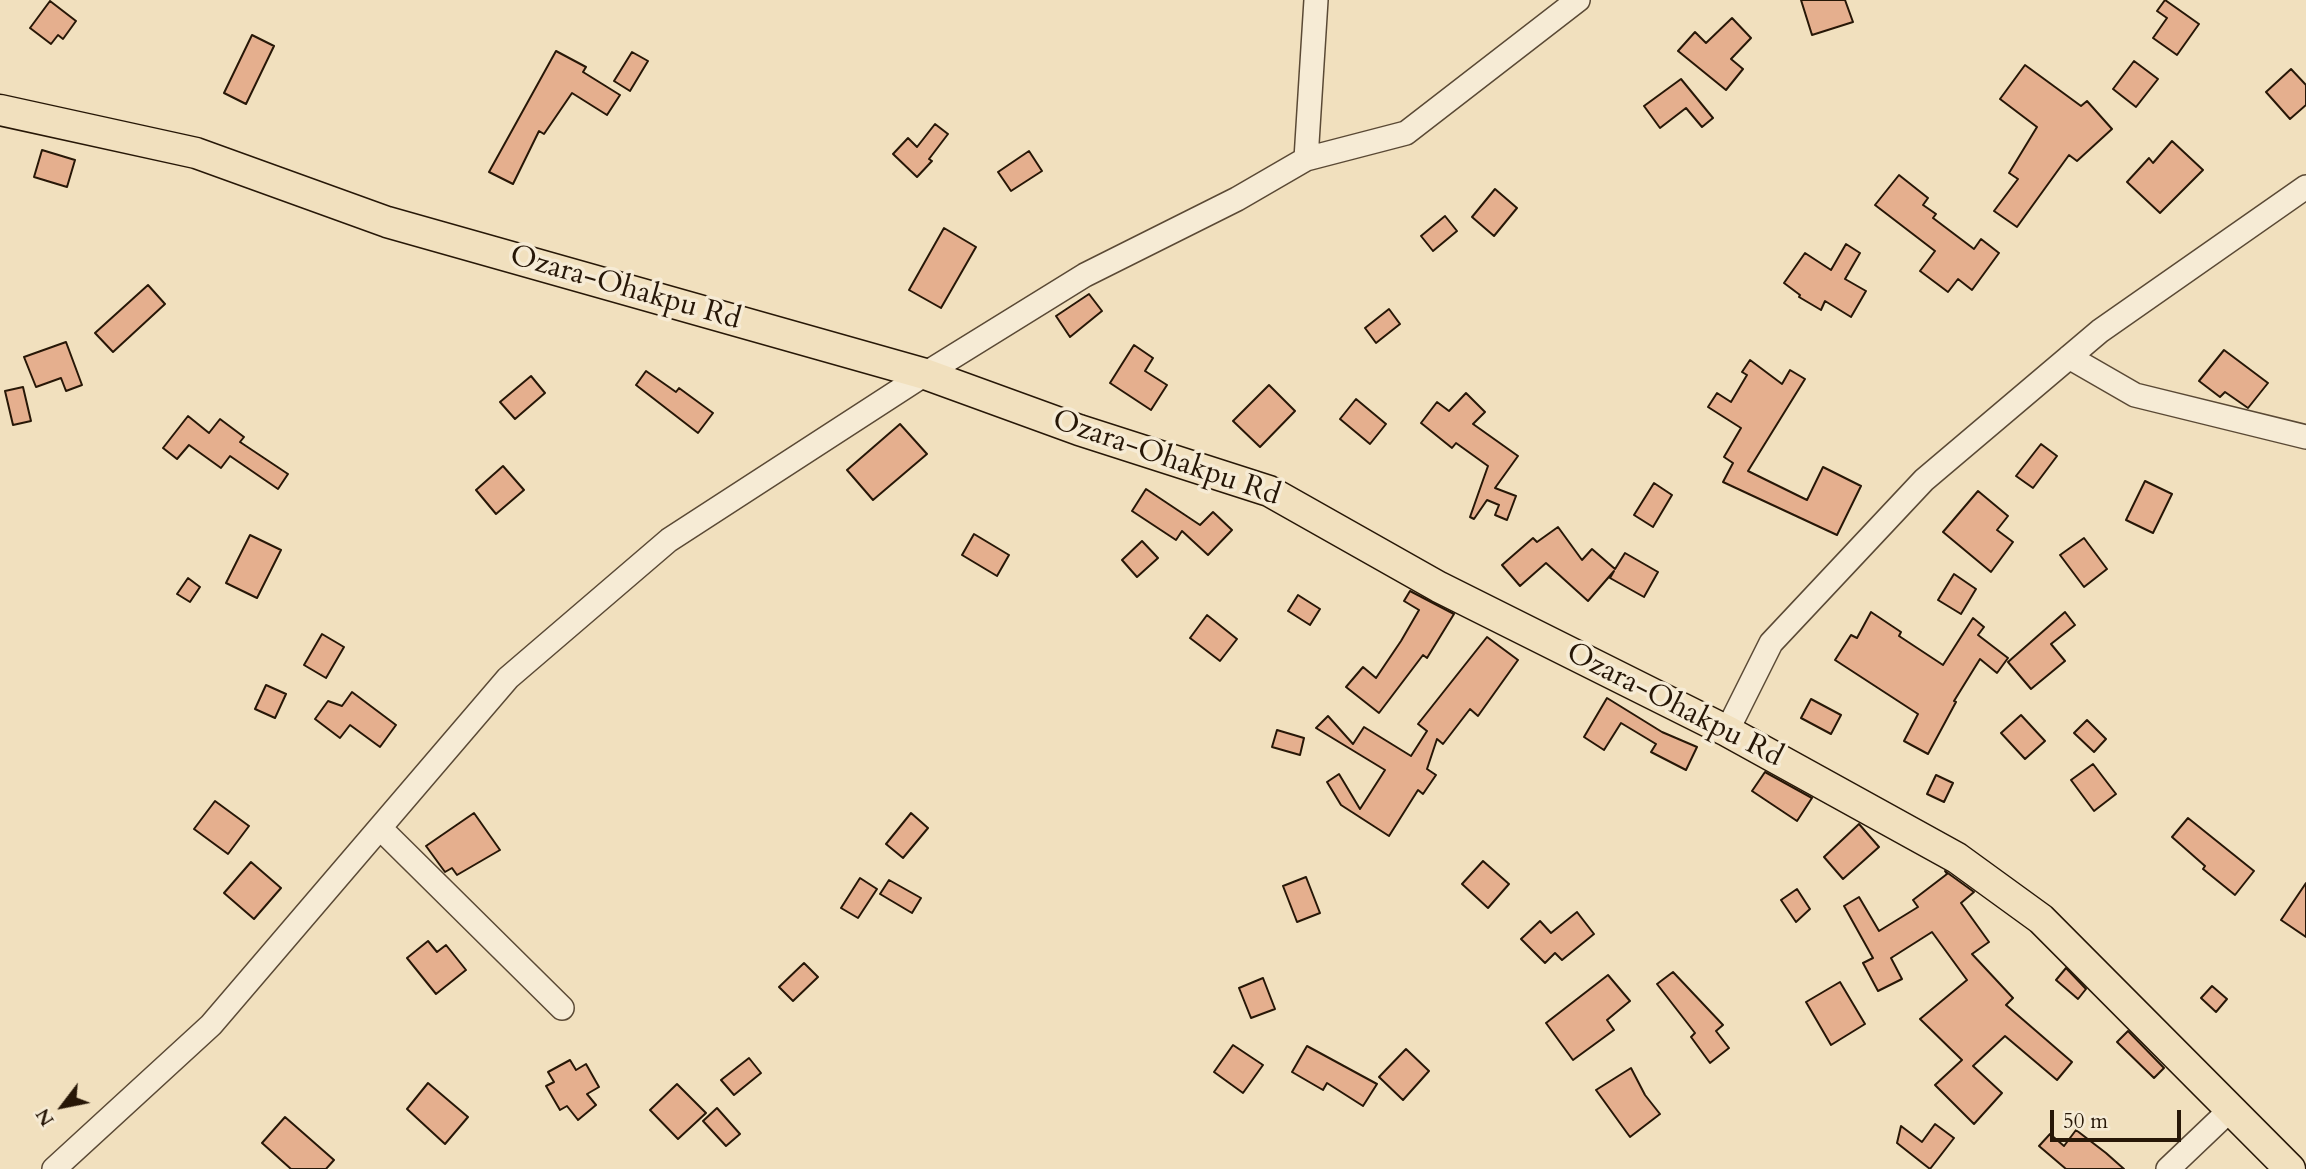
<!DOCTYPE html>
<style>
body{margin:0}
#map{position:relative;width:2306px;height:1169px;overflow:hidden;background:#f1e0be;font-family:Cardo,serif}
canvas{display:block}
.north{position:absolute;left:28px;top:1071px;width:70px;height:70px;-webkit-text-stroke:5px #f6ebd5;paint-order:stroke;rotate:238deg;font-size:19px;font-weight:700;line-height:28px;text-align:center;color:#271707}
.north::after{content:'';display:block;margin:auto;width:24px;height:32px;background:#271707;clip-path:polygon(50% 0,100% 100%,50% 72%,0 100%)}
.scale{position:absolute;left:2050px;top:1110px;width:131px;height:32px;box-sizing:border-box;border:4px solid #271707;border-top:0;padding-left:9px;font-size:21px;line-height:24px;white-space:nowrap;color:#271707;-webkit-text-stroke:5px #f6ebd5;paint-order:stroke}
</style>
<div id="map">
<canvas width="2306" height="1169"></canvas>
<div class="north">N</div>
<div class="scale">50 m</div>
</div>
<script>
const c = document.querySelector('canvas').getContext('2d');
c.lineJoin = 'round';
function fill(path, color) {
  c.fillStyle = color;
  c.fill(path, 'evenodd');
}
function strokePath(path, color, width, dash) {
  c.strokeStyle = color;
  c.lineWidth = width;
  c.lineCap = dash ? 'butt' : 'round';
  c.setLineDash(dash || []);
  c.stroke(path);
}
function drawText(font, color, halo, rows, align = 'center') {
  c.font = font + ' Cardo,serif';
  c.lineWidth = 7;
  c.setLineDash([]);
  c.textBaseline = 'middle';
  c.strokeStyle = halo;
  c.fillStyle = color;
  for (const [text, x, y, turn = 0] of rows) {
    c.save();
    c.translate(x, y);
    c.rotate((+turn || 0) * Math.PI / 180);
    c.textAlign = isNaN(turn) ? turn : align;
    if (halo) c.strokeText(text, 0, 0);
    c.fillText(text, 0, 0);
    c.restore();
  }
}
const building = new Path2D(`
 M1801,0H1845L1853,22L1812,35Z
 M2165,0L2199,24L2177,55L2153,38L2167,18L2157,11Z
 M50,1L76,21L63,39L58,35L51,44L30,28Z
 M1732,18L1751,38L1731,59L1743,69L1726,90L1678,51L1695,32L1706,43Z
 M252,35L274,46L246,104L224,93Z
 M556,51L586,67L583,72L620,95L607,115L572,93L544,134L539,131L513,184L489,172Z
 M632,52L648,61L630,91L614,81Z
 M2134,61L2158,79L2136,107L2113,89Z
 M2025,65L2081,106L2087,101L2112,129L2077,161L2069,155L2017,227L1994,211L2018,179L2009,173L2037,127L2000,99Z
 M2291,69L2306,85V105L2290,119L2266,92Z
 M1681,79L1713,118L1702,127L1686,108L1660,128L1644,106Z
 M935,124L948,134L929,159L932,161L917,177L893,154L908,138L917,147Z
 M2172,141L2203,170L2160,213L2127,182L2149,158L2153,163Z
 M42,150L75,160L67,187L34,177Z
 M1029,151L1042,171L1011,191L998,172Z
 M1899,175L1928,198L1923,205L1936,214L1933,218L1974,249L1981,239L1999,253L1972,290L1958,279L1948,292L1920,271L1935,251L1875,205Z
 M1495,189L1517,208L1494,236L1472,217Z
 M1445,216L1457,231L1433,251L1421,236Z
 M944,228L976,247L941,308L909,290Z
 M1846,244L1860,253L1845,279L1866,291L1851,317L1825,301L1821,310L1799,297L1800,295L1784,283L1805,253L1831,270Z
 M148,285L165,304L113,352L95,333Z
 M1089,294L1102,311L1070,337L1056,316Z
 M1389,309L1400,324L1376,343L1365,328Z
 M66,342L82,385L66,391L61,378L36,387L24,357Z
 M1134,345L1153,358L1145,371L1167,385L1151,410L1110,383Z
 M2224,350L2268,383L2248,408L2225,392L2220,397L2199,381Z
 M1750,360L1782,384L1790,370L1805,379L1748,471L1807,500L1823,467L1861,486L1837,535L1723,482L1733,463L1724,457L1741,428L1708,407L1717,393L1731,402L1747,375L1742,372Z
 M646,371L676,392L679,388L713,413L698,433L636,385Z
 M531,376L545,393L515,419L500,402Z
 M1269,385L1295,411L1260,447L1233,421Z
 M23,387L31,421L13,425L5,391Z
 M1466,393L1485,412L1473,424L1518,456L1495,488L1516,496L1507,520L1495,515L1499,505L1487,500L1474,519L1470,517L1488,466L1456,443L1452,448L1421,423L1437,402L1449,411Z
 M1356,399L1386,424L1370,444L1340,419Z
 M188,416L209,433L220,419L244,437L240,442L288,474L278,489L230,456L221,468L189,445L177,459L163,448Z
 M900,424L927,454L873,500L847,470Z
 M2041,444L2057,456L2033,488L2016,476Z
 M503,466L524,490L496,514L476,490Z
 M2145,481L2172,494L2153,533L2126,520Z
 M1654,483L1672,495L1653,527L1634,515Z
 M1146,489L1200,525L1213,512L1232,530L1208,555L1182,531L1176,540L1132,511Z
 M1978,491L2008,516L1997,530L2013,542L1991,572L1943,532Z
 M1558,527L1582,560L1592,549L1615,569L1625,553L1658,572L1644,597L1610,578L1614,571L1588,601L1546,563L1520,586L1502,565L1533,538L1537,542Z
 M974,534L1009,555L997,576L962,555Z
 M250,535L281,550L257,598L226,583Z
 M2084,538L2107,569L2084,587L2060,555Z
 M1142,541L1158,558L1137,577L1122,560Z
 M1954,574L1976,589L1961,614L1938,600Z
 M188,578L200,587L190,602L177,594Z
 M1410,591L1454,614L1427,658L1423,655L1379,713L1346,687L1363,667L1376,678L1401,641L1419,610L1404,601Z
 M1298,595L1320,609L1310,625L1288,611Z
 M1871,612L1901,632L1899,636L1943,665L1973,618L1984,627L1978,635L2008,658L1997,673L1980,659L1954,701L1956,702L1928,754L1904,741L1918,714L1835,660L1851,635L1857,638Z
 M2065,612L2075,625L2051,644L2065,661L2031,689L2008,662Z
 M1207,615L1237,639L1220,661L1190,638Z
 M322,634L344,647L326,678L304,665Z
 M1487,637L1518,660L1478,716L1470,709L1443,744L1437,739L1427,769L1436,775L1423,794L1418,790L1389,836L1341,805L1327,782L1339,774L1360,809L1385,770L1316,728L1328,716L1353,744L1364,727L1411,756L1427,731L1418,724Z
 M266,685L286,694L275,718L255,709Z
 M352,692L396,725L380,747L350,725L340,738L315,719L328,701L342,706Z
 M1607,698L1662,732L1697,747L1686,770L1651,752L1656,744L1621,723L1604,750L1584,737Z
 M1811,699L1841,715L1831,734L1801,718Z
 M2021,715L2045,741L2025,759L2001,733Z
 M2087,720L2106,739L2094,752L2074,733Z
 M1277,730L1304,738L1300,755L1272,747Z
 M2093,764L2116,794L2094,811L2071,780Z
 M1765,772L1812,798L1797,821L1752,791Z
 M1936,775L1953,783L1944,802L1927,794Z
 M215,801L249,826L228,854L194,829Z
 M474,813L500,850L457,875L452,868L445,872L426,846Z
 M911,813L928,828L903,858L886,844Z
 M2188,818L2254,871L2235,895L2203,869L2205,866L2172,837Z
 M1859,824L1879,847L1843,879L1824,857Z
 M1483,861L1509,884L1488,908L1462,884Z
 M251,862L281,888L254,919L224,893Z
 M1945,871L1974,892L1961,903L1989,942L1972,954L2013,998L2006,1005L2072,1062L2057,1080L2005,1036L1973,1066L2002,1093L1974,1124L1935,1085L1962,1060L1920,1019L1967,980L1932,932L1891,958L1902,979L1878,991L1863,963L1873,958L1844,906L1859,897L1879,931L1918,907L1913,900L1947,874Z
 M1306,877L1320,913L1297,922L1283,886Z
 M860,878L877,889L858,918L841,908Z
 M889,880L921,898L912,913L880,894Z
 M2306,883V937L2281,920Z
 M1797,889L1810,909L1796,922L1781,900Z
 M1577,912L1594,934L1562,960L1555,953L1545,963L1521,939L1540,921L1551,933Z
 M428,941L437,952L446,945L466,970L436,994L407,958Z
 M804,963L818,977L793,1001L779,987Z
 M2066,968L2086,989L2078,999L2056,980Z
 M1673,972L1723,1025L1716,1031L1729,1048L1710,1063L1691,1037L1695,1033L1657,984Z
 M1608,975L1630,1001L1607,1020L1614,1030L1573,1060L1546,1023Z
 M1263,978L1275,1009L1251,1018L1239,988Z
 M1840,982L1865,1024L1831,1045L1806,1002Z
 M2212,986L2227,999L2216,1012L2201,998Z
 M2128,1031L2164,1068L2154,1078L2117,1042Z
 M1233,1045L1263,1065L1243,1093L1214,1072Z
 M1307,1046L1377,1084L1363,1106L1327,1083L1323,1090L1292,1072Z
 M1406,1049L1429,1071L1403,1100L1379,1077Z
 M749,1058L761,1073L734,1095L721,1080Z
 M570,1060L576,1070L586,1064L599,1087L587,1094L596,1105L578,1120L567,1106L560,1110L546,1086L554,1082L548,1072Z
 M1631,1068L1645,1095L1660,1114L1630,1137L1596,1090Z
 M428,1083L468,1117L445,1144L407,1109Z
 M677,1084L706,1113L678,1139L650,1110Z
 M717,1108L740,1134L726,1146L703,1121Z
 M285,1117L334,1160L326,1169H291L262,1143Z
 M1935,1124L1954,1138L1930,1169L1897,1143L1901,1126L1922,1142Z
 M2076,1130L2106,1153L2124,1169H2066L2039,1146L2050,1134L2064,1146Z`);
const minor = new Path2D(`
 M1306,159L1316,0
 M2069,357L2135,395L2306,437
 M1727,731L1771,643L1924,480L2100,331L2306,187
 M380,828L562,1008
 M54,1169L211,1025L508,678L669,540L925,374L1085,275L1237,199L1306,159L1406,133L1578,0
 M2168,1169L2230,1110`);
const major = new Path2D(`
 M0,110L196,153L387,222L925,374L1079,430L1269,491L1439,587L1727,731L1957,858L2041,919L2290,1169`);
const streetNames = [
 ["Ozara-Ohakpu Rd",625,289,16],
 ["Ozara-Ohakpu Rd",1166,459,19],
 ["Ozara-Ohakpu Rd",1674,706,27]
];
fill(building, '#e5af8e');
strokePath(building, '#271707', 2);
strokePath(minor, '#5a4935', 26);
strokePath(major, '#271707', 33);
strokePath(minor, '#f6ebd5', 23);
strokePath(major, '#f1e0be', 30);
drawText('30px', '#271707', '#f6ebd5', streetNames);
</script>
